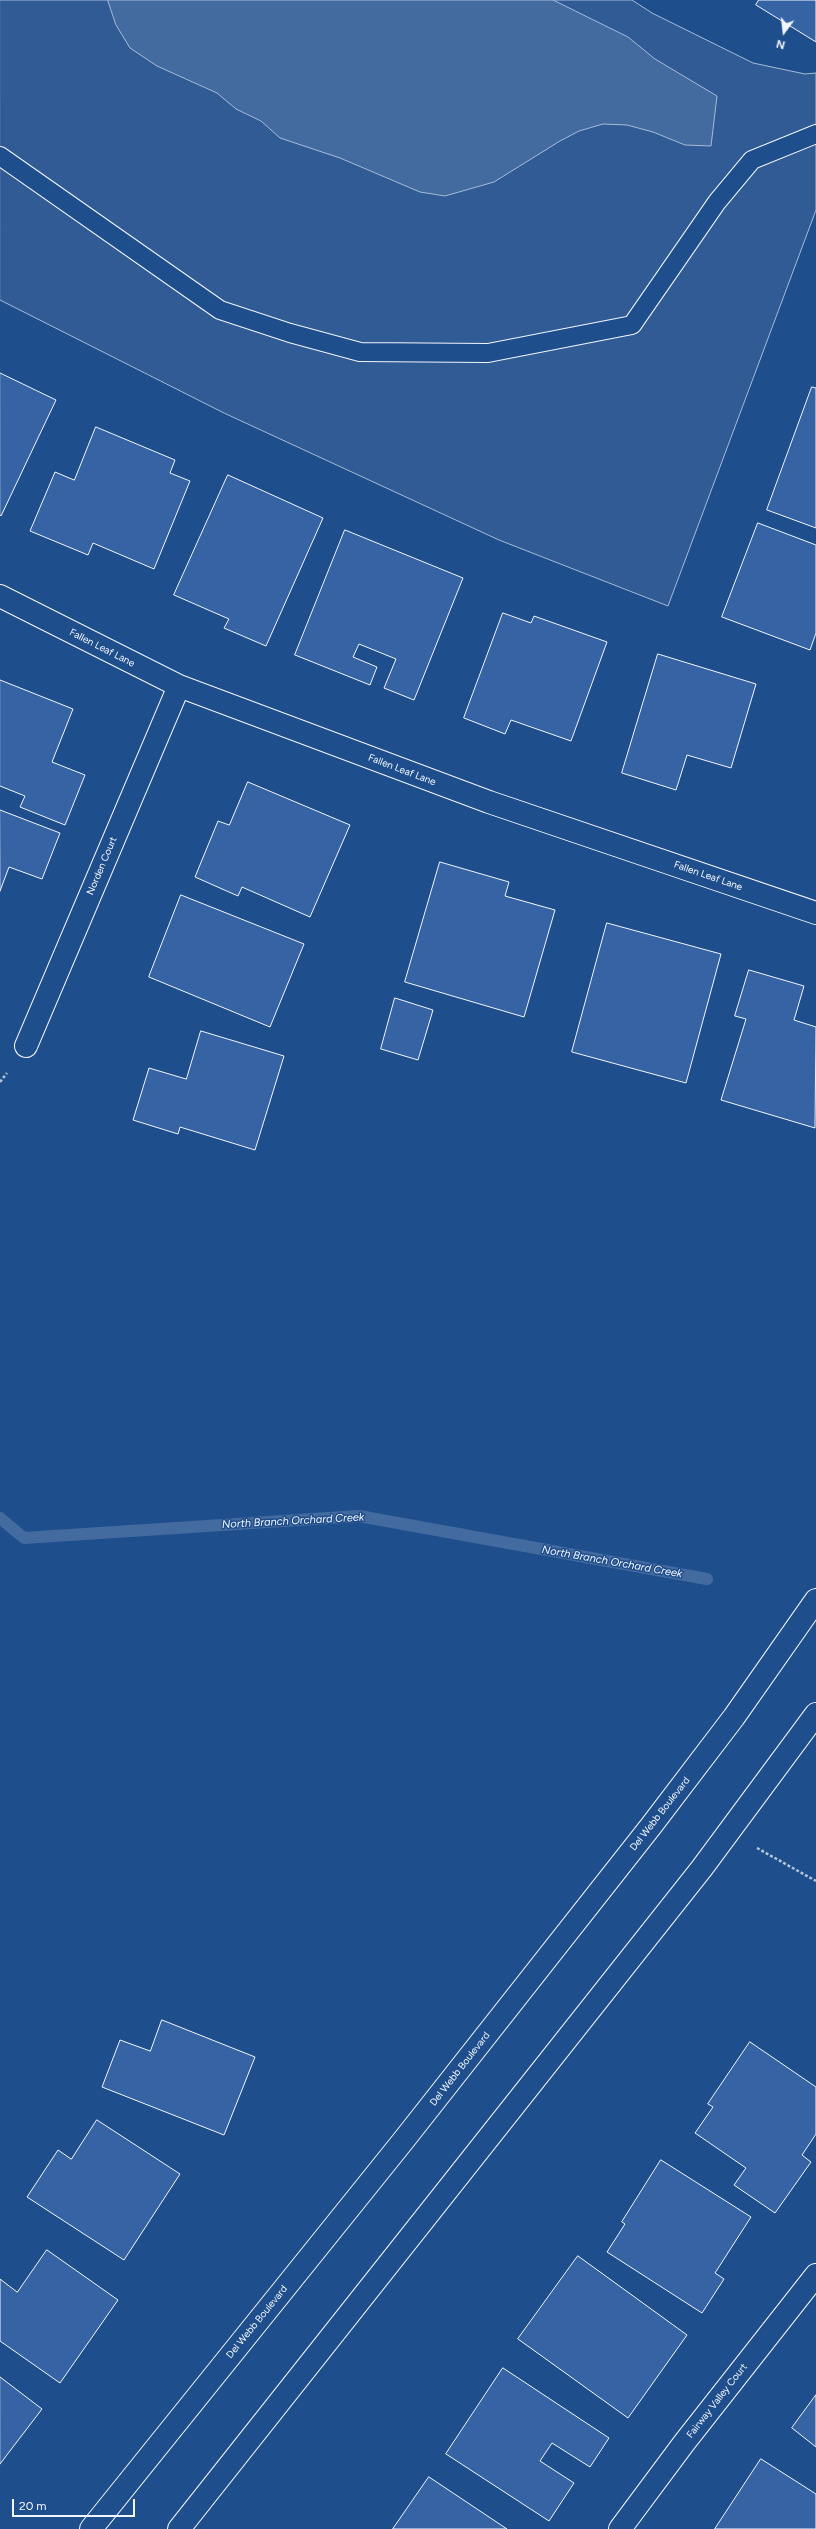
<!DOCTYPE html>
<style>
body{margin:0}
#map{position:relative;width:816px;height:2529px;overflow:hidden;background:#1f4e8c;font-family:Figtree,sans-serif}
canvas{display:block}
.north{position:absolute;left:764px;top:12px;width:40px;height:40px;-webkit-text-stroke:3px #1f4e8c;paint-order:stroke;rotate:195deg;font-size:11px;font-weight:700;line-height:16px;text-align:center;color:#f2f6ff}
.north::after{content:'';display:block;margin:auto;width:14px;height:18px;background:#f2f6ff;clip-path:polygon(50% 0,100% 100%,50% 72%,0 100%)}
.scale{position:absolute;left:12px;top:2499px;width:123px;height:18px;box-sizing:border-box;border:2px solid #f2f6ff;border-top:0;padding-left:5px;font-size:12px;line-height:14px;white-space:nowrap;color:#f2f6ff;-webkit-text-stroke:3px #1f4e8c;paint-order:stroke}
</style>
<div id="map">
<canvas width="816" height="2529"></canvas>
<div class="north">N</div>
<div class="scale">20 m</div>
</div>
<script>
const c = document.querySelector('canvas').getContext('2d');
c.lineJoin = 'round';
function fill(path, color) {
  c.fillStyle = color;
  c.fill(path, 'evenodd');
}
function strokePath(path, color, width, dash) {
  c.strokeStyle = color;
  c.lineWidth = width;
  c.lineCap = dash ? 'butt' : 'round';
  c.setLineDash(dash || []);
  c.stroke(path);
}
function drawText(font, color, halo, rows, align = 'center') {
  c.font = font + ' Figtree,sans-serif';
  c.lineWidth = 3;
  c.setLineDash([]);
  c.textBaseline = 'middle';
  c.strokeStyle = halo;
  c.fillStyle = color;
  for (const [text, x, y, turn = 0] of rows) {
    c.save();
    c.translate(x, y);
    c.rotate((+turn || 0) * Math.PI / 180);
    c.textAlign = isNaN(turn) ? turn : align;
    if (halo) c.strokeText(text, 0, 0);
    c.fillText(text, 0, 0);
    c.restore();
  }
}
const built = new Path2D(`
 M0,0H632L652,13L753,63L805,74L816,73V210L668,606L499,540L224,413L0,300Z`);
const water = new Path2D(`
 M108,0H553L628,37L655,59L717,96L711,146L685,145L653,132L627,125L603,124L579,131L560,141L494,182L445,196L420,192L340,158L280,138L261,121L236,109L217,93L157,66L130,48L116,25Z`);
const stream = new Path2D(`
 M0,1518L24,1538L359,1516L707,1579`);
const building = new Path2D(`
 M759,0H816V42L756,5Z
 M0,373L56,400L1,516L0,515Z
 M812,387L816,388V528L767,510Z
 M96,427L175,460L170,473L190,481L154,569L93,543L88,555L30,531L55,472L74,480Z
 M228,475L323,518L266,646L224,628L229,619L174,595Z
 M758,523L816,545V633L810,650L722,617Z
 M345,530L463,578L414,700L384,688L396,659L359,644L353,657L377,667L370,685L295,655Z
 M503,613L531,623L534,616L607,642L571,741L511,720L505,734L464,718Z
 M658,654L756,684L731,768L687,755L676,790L622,773Z
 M0,680L73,709L52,762L85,775L65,825L20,807L25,796L0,786Z
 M248,782L350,825L310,917L242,887L238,896L195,877L218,821L229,825Z
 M0,810L60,833L42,879L9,867L0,891Z
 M440,862L509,882L505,896L555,910L524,1017L405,982Z
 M181,895L304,944L270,1027L149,977Z
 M607,923L721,954L686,1083L572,1052Z
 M749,970L804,986L794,1020L816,1027L815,1128L721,1100L746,1019L735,1016Z
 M395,998L433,1010L418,1060L381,1049Z
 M201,1031L284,1056L255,1150L180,1127L178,1134L133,1120L149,1068L186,1079Z
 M162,2020L255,2057L224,2135L102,2087L120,2040L150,2051Z
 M750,2042L816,2087V2134L802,2155L811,2162L775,2213L734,2185L746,2168L695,2133L713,2107L708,2104Z
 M97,2120L180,2174L124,2260L27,2197L58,2150L71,2159Z
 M661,2160L751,2217L715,2273L724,2279L702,2313L607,2252L625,2224L622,2222Z
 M47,2250L118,2300L60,2383L0,2341V2279L17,2292Z
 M578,2256L687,2335L628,2418L518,2339Z
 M503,2368L609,2438L590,2467L552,2443L540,2461L574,2483L549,2521L446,2454Z
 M0,2377L42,2409L0,2464Z
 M816,2395V2447L792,2428Z
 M761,2459L816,2494V2529H715Z
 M429,2477L507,2529H393Z`);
const path = new Path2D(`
 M0,1082L7,1073
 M757,1848L816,1881`);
const lane = new Path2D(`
 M0,156L220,310L290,333L360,352L488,353L632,325L717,202L752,160L816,134`);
const street = new Path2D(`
 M0,596L179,686L489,802L816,913
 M26,1046L179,686
 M620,2529L684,2443L816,2275`);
const secondary = new Path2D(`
 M91,2529L403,2141L651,1826L734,1717L816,1600
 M179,2529L702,1868L816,1714`);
const streetNames = [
 ["Fallen Leaf Lane",102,648,27],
 ["Fallen Leaf Lane",402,770,21],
 ["Norden Court",102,866,-67],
 ["Fallen Leaf Lane",708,876,19],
 ["Del Webb Boulevard",660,1814,-52],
 ["Del Webb Boulevard",460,2069,-52],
 ["Del Webb Boulevard",257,2322,-51],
 ["Fairway Valley Court",717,2401,-52]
];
const waterNames = [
 ["North Branch Orchard Creek",293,1521,-3],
 ["North Branch Orchard Creek",612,1562,10]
];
fill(built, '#305b95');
strokePath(built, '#a8bbd7', 1);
fill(water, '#446ba0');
strokePath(water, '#a8bbd7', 1);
strokePath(stream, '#446ba0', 12);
fill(building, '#3563a3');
strokePath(building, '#f2f6ff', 1);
strokePath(lane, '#f2f6ff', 20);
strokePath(street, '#f2f6ff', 24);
strokePath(secondary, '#f2f6ff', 24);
strokePath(path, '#b3c4dc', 2.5, [3, 2]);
strokePath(lane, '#1f4e8c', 18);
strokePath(street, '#1f4e8c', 22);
strokePath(secondary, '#1f4e8c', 22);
drawText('10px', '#f2f6ff', '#1f4e8c', streetNames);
drawText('italic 11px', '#f2f6ff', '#1f4e8c', waterNames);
</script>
